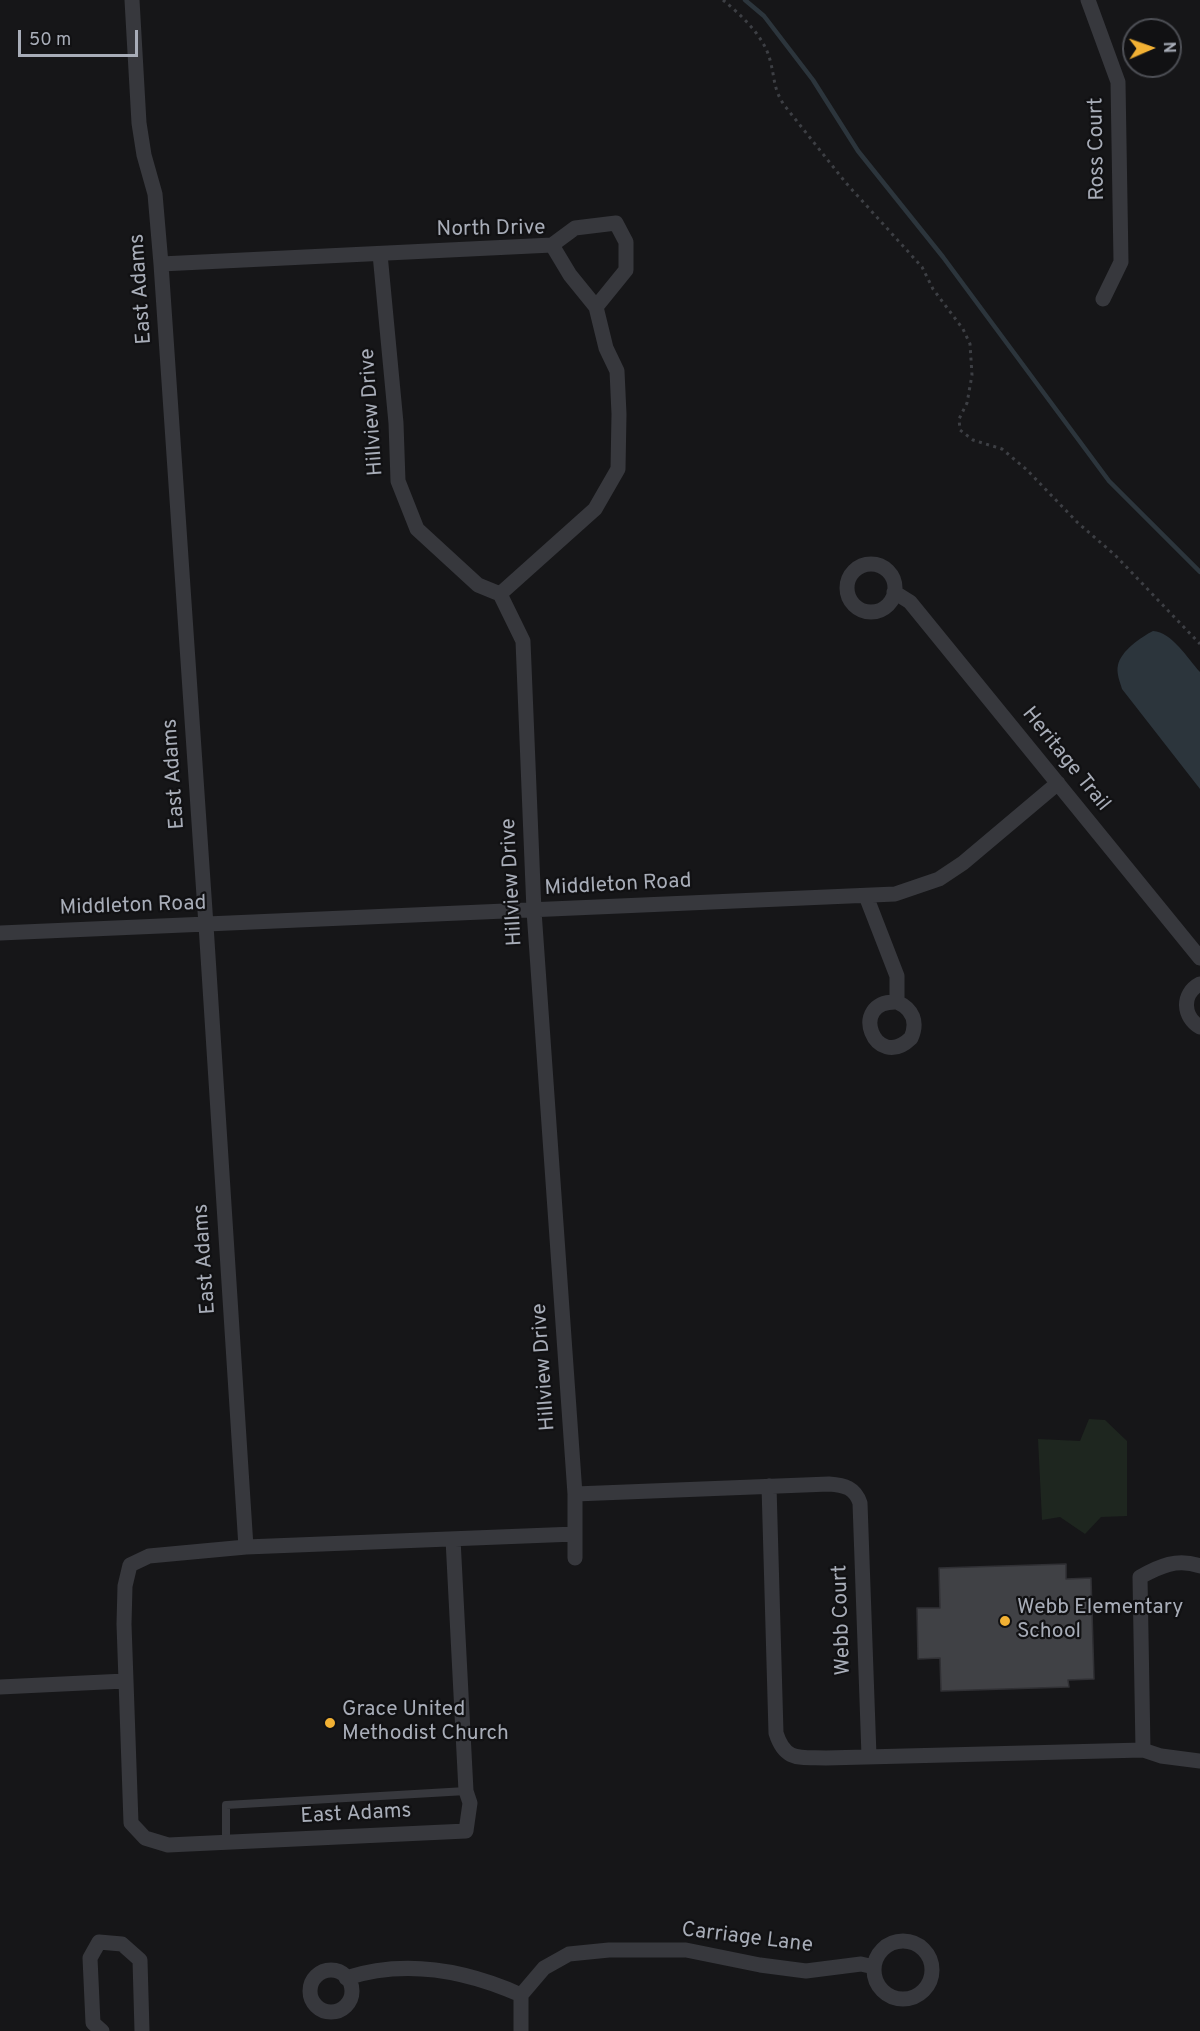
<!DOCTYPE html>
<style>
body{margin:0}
#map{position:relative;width:1200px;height:2031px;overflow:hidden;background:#161618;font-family:Overpass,sans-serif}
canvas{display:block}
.north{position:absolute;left:1122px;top:18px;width:60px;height:60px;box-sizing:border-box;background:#111113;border:2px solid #4d4f55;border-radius:50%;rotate:88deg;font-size:16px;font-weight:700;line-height:24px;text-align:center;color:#a8adb8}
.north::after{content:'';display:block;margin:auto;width:21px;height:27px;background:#f2b134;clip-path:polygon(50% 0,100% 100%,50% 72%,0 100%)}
.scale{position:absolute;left:18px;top:30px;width:120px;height:27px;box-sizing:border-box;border:3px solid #a8adb8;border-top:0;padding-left:8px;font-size:18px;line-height:21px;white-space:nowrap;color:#a8adb8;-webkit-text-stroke:4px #111113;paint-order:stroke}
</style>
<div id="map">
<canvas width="1200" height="2031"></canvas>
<div class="north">N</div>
<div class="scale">50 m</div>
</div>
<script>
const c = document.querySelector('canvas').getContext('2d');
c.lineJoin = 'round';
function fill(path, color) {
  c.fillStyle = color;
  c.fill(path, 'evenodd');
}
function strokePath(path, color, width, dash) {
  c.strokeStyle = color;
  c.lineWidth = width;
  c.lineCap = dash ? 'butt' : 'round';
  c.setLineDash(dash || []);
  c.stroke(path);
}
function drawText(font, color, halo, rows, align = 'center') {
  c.font = font + ' Overpass,sans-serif';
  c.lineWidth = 4.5;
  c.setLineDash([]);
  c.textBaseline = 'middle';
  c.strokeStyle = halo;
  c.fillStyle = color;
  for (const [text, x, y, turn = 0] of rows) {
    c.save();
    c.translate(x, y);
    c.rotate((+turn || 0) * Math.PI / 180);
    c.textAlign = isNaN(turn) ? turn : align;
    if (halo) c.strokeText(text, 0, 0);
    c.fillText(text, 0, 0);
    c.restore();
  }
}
const green = new Path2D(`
 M1089,1419L1105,1420L1127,1441V1516L1101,1517L1085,1534L1060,1517L1042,1520L1038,1439L1080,1441Z`);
const water = new Path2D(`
 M1153,631C1172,632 1188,659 1200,672V789L1122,689C1120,682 1116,673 1118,665C1121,651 1141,637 1153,631Z`);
const stream = new Path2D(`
 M745,0L764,16L813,80L858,151L943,257L1109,481L1200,572`);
const building = new Path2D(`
 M1066,1564V1579L1091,1578L1094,1679L1068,1680L1069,1687L941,1691L940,1658L918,1659L917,1608H940L939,1568Z`);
const path = new Path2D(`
 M723,0C741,15 764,36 770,60C775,78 773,88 784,105L846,183L922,267L933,289L963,329L970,344L972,375L967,403L959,419L960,430L973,440L1002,449L1027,470L1078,523L1115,555L1200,644`);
const service = new Path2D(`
 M226,1842V1805L466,1791`);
const minor = new Path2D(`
 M132,0L139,123L144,155L155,194L161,264L206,925L246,1547
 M1088,0L1118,82L1121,262L1103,299
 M552,245L575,228L616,223L626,242V270L596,307
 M380,254L396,423L398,481L417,529L478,585L500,594L523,641L534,911L575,1494V1558
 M161,264L552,245
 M847 588a24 24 0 1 1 48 0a24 24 0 1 1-48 0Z
 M894,592L910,602L1200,958
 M500,594L595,509L618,469L619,414L617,371L606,348L596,307L570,275L552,245
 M866,896L897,976V1002C913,1009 918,1022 911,1038C875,1073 847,1000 897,1002
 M0,933L895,894L939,879L963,863L1058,783
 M1200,984C1181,994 1183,1017 1200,1027
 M769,1486L776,1733C785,1762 800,1757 826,1758L1143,1750L1161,1756L1200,1761
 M575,1494L829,1484C845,1485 855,1488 860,1503L869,1756
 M453,1539L466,1791L470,1803L466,1831L168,1845L145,1838L131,1823L124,1624L125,1586L130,1565L149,1556L246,1547L575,1534
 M0,1687L125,1681
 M1143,1750L1140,1577C1160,1566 1177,1558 1200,1566
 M874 1970a29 29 0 1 1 58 0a29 29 0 1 1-58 0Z
 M310 1991a21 21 0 1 1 42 0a21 21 0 1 1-42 0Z
 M346,1978C405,1959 465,1970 521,1995
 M521,1995L544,1968L569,1954L609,1950H686L760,1965L806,1971L861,1964L874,1967
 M521,1995V2031
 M102,2031L93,2023L90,1958L99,1942L122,1944L140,1960L142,2031`);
const markers = [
 [1005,1621,6,"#f2b134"],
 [330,1723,6,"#f2b134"]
];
const streetNames = [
 ["Ross Court",1098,149,-91],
 ["North Drive",491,230,-1],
 ["East Adams",142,289,-94],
 ["Hillview Drive",373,412,-94],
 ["Heritage Trail",1065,760,51],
 ["East Adams",175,774,-94],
 ["Hillview Drive",513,882,-93],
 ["Middleton Road",618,886,-3],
 ["Middleton Road",133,907,-2],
 ["East Adams",206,1259,-94],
 ["Hillview Drive",545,1367,-94],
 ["Webb Court",843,1620,-92],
 ["East Adams",356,1815,-3],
 ["Carriage Lane",747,1939,7]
];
const poiNames = [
 ["Webb Elementary",1017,1609],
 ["School",1017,1633],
 ["Grace United",342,1711],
 ["Methodist Church",342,1735]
];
fill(green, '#1e261f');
fill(water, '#2c353c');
strokePath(stream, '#2c353c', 4.5);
fill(building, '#404145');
strokePath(building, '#303034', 1.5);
strokePath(path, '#3d3f44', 3, [3, 4.5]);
strokePath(service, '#37383d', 8);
strokePath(minor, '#37383d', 15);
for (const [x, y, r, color] of markers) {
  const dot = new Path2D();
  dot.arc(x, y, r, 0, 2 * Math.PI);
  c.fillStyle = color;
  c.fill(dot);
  strokePath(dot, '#111113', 2);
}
drawText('21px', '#a8adb8', '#111113', streetNames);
drawText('21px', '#a8adb8', '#111113', poiNames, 'left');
</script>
